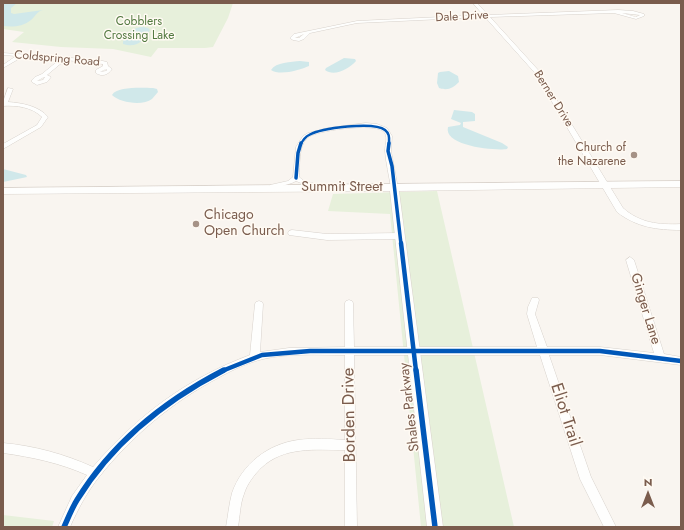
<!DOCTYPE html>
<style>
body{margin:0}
#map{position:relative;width:684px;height:530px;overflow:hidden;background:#f9f5f0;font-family:Jost,sans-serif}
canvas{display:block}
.frame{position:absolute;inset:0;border:4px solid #7a5c4d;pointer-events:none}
.north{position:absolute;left:628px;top:474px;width:40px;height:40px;-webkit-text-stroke:3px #fffaf3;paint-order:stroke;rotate:0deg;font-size:11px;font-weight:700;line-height:16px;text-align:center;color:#7a5c4d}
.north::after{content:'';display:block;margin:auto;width:14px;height:18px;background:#7a5c4d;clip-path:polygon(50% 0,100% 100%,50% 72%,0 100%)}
</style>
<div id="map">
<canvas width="684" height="530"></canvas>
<div class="frame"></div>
<div class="north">N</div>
</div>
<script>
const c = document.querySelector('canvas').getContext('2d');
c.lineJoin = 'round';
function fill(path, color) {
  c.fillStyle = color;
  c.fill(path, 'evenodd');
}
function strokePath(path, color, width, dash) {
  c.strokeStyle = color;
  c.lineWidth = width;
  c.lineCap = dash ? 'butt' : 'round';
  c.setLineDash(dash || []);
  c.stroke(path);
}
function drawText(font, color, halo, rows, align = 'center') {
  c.font = font + ' Jost,sans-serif';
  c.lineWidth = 3;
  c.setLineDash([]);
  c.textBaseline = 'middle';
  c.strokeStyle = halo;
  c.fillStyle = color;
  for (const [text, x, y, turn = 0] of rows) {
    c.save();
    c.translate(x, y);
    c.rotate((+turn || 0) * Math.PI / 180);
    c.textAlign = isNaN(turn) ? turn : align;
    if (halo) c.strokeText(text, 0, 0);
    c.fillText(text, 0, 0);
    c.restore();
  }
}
const green = new Path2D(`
 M3,3H233L228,18L213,47L205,48H158L151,57L113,49L61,47L12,42L24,32L3,29Z
 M437,191L514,527H421L390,214L328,211L333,194Z
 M3,515L54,521L52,527H3Z`);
const water = new Path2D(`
 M3,3H17L11,8V13L14,14L43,10C36,12 36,16 31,20C22,27 13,27 3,26Z
 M143,27L148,28L150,30C143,42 136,48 123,44C123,34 134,27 143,27Z
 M344,58L355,59L356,61C349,69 334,77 325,70L326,68Z
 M300,61L309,62V66C300,70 280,76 271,70C276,62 291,62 300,61Z
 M449,71L458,76L459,82C453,88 448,91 439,88L437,83L438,73L440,72Z
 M153,88L157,89L158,92C156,94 154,97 152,99C143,106 120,103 112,95C117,86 143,88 153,88Z
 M454,110L472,112L475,114V121L463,122V127L502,143L508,147L507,149C495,151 443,146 448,127L460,125L461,123L451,119Z
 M3,169L26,175L27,177L3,182Z`);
const street = new Path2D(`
 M473,3H477L488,15L618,10L633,11L644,14V16L636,19L614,13L490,17L539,71L623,208C640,223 658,225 681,224V230C657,230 636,227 617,212L535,73L485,17L357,23L310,33L304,39L299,41L293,40L290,38L294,34L357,21L483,15ZM622,13L640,15L636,17ZM304,34L299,38H295Z
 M3,53L98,60L107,62L108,66L112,69C108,75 102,77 96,73V70L103,66V64L65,60L47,75L51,77L47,82L37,85L32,82V80L35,77L42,74L59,60L22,57L3,68V65L16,56L3,55ZM106,69L107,70L106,71L100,72ZM44,77H45L43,80L37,81Z
 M8,88L13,89L8,102C22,103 39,106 48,117L41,127L3,149V144L37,125L42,117C32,107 16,105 3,106V102Z
 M366,123L377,124L387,128L392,136L391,151L397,183L396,190H394L391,188C389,176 386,163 385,151C385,144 389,136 383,131C373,123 316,130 307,138C298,147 300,166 299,177L304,181L320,185V189H316L296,181L292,183L272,189H270V185L288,181L293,177L296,147L303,136L308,133L328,128Z
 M292,230L327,234L400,233L404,236L400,239L327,240L289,235L288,233L289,231Z
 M630,257L634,260L664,354L681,357V365L600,355H549L591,477L616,527H604L580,479L540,355H354L357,527H345V450C315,450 284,446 261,468C254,475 247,484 244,494C240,504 240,516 238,527H226C228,516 229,504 232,493C242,464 268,444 298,440C314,438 329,439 345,440V355C318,355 289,353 263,359C247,363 232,370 218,378C172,402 131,437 99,477C87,492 78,509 70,527H58L72,496L87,475C60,463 32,457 3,453V443C35,446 64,454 93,467C138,415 186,379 250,355L255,304L256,302L259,301L262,302L263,304L260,352L289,348L345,347V303L346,301L349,300L352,301L353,303L354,347H537L527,314L528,307L532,298H538L539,300L535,314L547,347H600L654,353L626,260Z`);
const secondary = new Path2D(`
 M681,181V187L399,191L443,527H427L390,191L3,194V188Z`);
const cyclewayFar3 = new Path2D(`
 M301,144C303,140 305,137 309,135C321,128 374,121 385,130C390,134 389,138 389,144`);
const cyclewayFar2 = new Path2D(`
 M389,143L388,151L392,166L401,244
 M296,178L298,153L301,143`);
const cyclewayFar1 = new Path2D(`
 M401,243L416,371
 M222,371L262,355L310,351H600L681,361`);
const cycleway = new Path2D(`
 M416,370L435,527
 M64,527C68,518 72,508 77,500C112,443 166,400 224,370`);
const markers = [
 [634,155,4,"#a69286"],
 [196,224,4,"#a69286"]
];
const farStreetnames = [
 ["Dale Drive",462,17,-3],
 ["Coldspring Road",57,59,5],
 ["Berner Drive",553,99,58]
];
const farParknames = [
 ["Cobblers",139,22],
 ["Crossing Lake",139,36]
];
const farPoinames = [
 ["Church of",626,148],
 ["the Nazarene",626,162]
];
const streetNames = [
 ["Summit Street",342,188],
 ["Ginger Lane",645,309,73],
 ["Shales Parkway",410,407,-97]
];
const poiNames = [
 ["Chicago",204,216],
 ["Open Church",204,232]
];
const nearStreetnames = [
 ["Borden Drive",350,415,-91],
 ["Eliot Trail",565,415,72]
];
fill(green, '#e7f0db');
fill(water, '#d0e8ea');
strokePath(street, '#d7d1cb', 1);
strokePath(secondary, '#d9d2cb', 1);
fill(street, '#fefefd');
fill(secondary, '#fefefd');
strokePath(cyclewayFar3, '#0057b8', 2.5);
strokePath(cyclewayFar2, '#0057b8', 3.5);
strokePath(cyclewayFar1, '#0057b8', 4.5);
strokePath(cycleway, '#0057b8', 5.5);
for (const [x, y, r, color] of markers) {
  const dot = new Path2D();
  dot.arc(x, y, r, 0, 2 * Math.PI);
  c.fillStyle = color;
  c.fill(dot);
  strokePath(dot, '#fffaf3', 1.5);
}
drawText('12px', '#7a5c4d', '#fffaf3', farStreetnames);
drawText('12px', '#537a41', '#fffaf3', farParknames);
drawText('12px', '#7a5c4d', '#fffaf3', farPoinames, 'right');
drawText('14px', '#7a5c4d', '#fffaf3', streetNames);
drawText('14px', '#7a5c4d', '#fffaf3', poiNames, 'left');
drawText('17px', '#7a5c4d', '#fffaf3', nearStreetnames);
</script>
